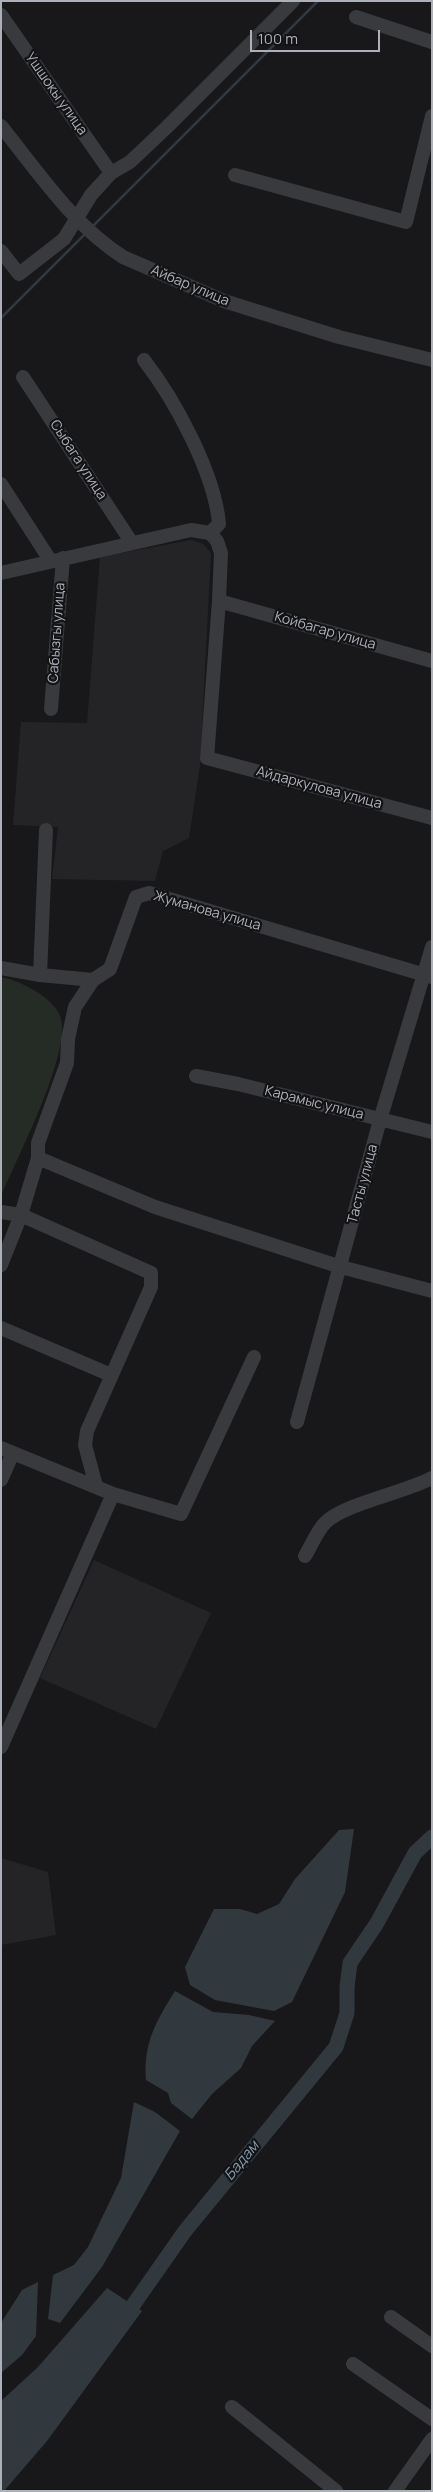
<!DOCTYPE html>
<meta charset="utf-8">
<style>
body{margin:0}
#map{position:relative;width:433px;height:2492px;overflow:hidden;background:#18181a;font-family:Manrope,sans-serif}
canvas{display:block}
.frame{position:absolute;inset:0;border:2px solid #acb0b8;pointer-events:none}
.scale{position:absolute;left:250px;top:30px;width:130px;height:22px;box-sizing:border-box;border:2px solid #acb0b8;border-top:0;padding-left:6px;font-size:15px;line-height:18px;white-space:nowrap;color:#acb0b8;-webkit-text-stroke:4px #131315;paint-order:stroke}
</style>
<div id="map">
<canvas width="433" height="2492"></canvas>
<div class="frame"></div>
<div class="scale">100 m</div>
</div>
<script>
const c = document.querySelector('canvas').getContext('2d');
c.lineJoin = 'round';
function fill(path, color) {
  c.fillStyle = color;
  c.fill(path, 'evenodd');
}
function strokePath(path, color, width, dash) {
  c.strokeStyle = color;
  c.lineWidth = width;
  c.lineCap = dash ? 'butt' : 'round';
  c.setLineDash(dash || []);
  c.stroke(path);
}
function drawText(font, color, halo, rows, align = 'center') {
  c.font = font + ' Manrope,sans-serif';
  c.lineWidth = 4.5;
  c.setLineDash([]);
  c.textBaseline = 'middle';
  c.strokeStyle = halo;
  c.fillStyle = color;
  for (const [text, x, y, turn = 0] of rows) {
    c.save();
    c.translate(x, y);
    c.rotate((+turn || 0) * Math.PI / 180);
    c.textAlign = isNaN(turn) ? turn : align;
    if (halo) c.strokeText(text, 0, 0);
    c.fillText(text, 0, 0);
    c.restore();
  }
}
const built = new Path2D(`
 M191,540L203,544L211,553L200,765L189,838L163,851L155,881L52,879L58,827L13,825L21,722L87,723L100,557Z
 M94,1560L211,1613L156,1729L40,1678Z
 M1,1858L48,1872L56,1935L1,1945Z`);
const green = new Path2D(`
 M1,977C21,981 56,998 61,1019C70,1056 17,1158 1,1196Z`);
const water = new Path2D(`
 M354,1829L345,1892L292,2002L274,2011L215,2000L190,1985L185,1967L214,1909H240L257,1914L279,1904L295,1879L339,1830Z
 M175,1991L213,2012L249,2015L275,2021L252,2046L241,2068L212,2094L192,2119L171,2103L168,2093L146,2080C143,2044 156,2021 175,1991Z
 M134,2102L155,2112L180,2131L102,2267L60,2323L48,2319L53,2275L74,2265L88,2247L121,2178Z
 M38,2282L36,2336L22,2355L1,2373V2323L22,2290Z
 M107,2288L142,2311L47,2441L4,2491H1V2401L38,2367Z`);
const stream = new Path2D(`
 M92,227L318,1
 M1,318L85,234`);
const river = new Path2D(`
 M122,2321L185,2231L336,2047L347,2013V1987L350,1963L377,1923L415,1853L432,1837`);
const minor = new Path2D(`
 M1,15L111,173
 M356,17L432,42
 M1,126C38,172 73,225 123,257L224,301L339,337L432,360
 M235,175L406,222L432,116
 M1,251L19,274L64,239L91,195L111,173L130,162L167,127L293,1
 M144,360C175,400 215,474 219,524L210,533L217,541L221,553L219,601L207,758L432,818
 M23,377L132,543
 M1,484L50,560
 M1,573L191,530L210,533
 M219,601L432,661
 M51,709L63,558
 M1,968L40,975L93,980L110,969L136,897L149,893L432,977
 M40,975L46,830
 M196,1076L238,1084L432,1132
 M38,1158L155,1207L341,1267L432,1291
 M1,1212L21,1215L151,1273V1287L87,1431L85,1445L96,1486
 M1,1265L21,1215L38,1158V1143L67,1063L68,1039L75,1007L93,980
 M1,1328L111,1375
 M297,1422L380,1120L432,947
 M1,1448L113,1494L181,1514L254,1357
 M1,1480L13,1453
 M305,1556C311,1546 317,1531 325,1523C343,1504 404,1493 432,1478
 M1,1747L113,1494
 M391,2317L432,2346
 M353,2364L432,2419
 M232,2407L336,2491
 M395,2491L432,2439`);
const streetNames = [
 ["Ушшокы улица",56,94,55],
 ["Айбар улица",190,286,23],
 ["Сыбага улица",78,460,57],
 ["Койбагар улица",325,631,16],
 ["Сабызгы улица",57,633,-86],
 ["Айдаркулова улица",319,788,15],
 ["Жуманова улица",207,911,16],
 ["Карамыс улица",314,1103,14],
 ["Тасты улица",363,1184,-75]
];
const waterNames = [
 ["Бадам",242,2161,-51]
];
fill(built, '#242427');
fill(green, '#242c25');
fill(water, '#31393f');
strokePath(stream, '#31393f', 2.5);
strokePath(river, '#31393f', 15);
strokePath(minor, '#393a3e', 14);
drawText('14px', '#acb0b8', '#131315', streetNames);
drawText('italic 15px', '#879daf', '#131315', waterNames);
</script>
